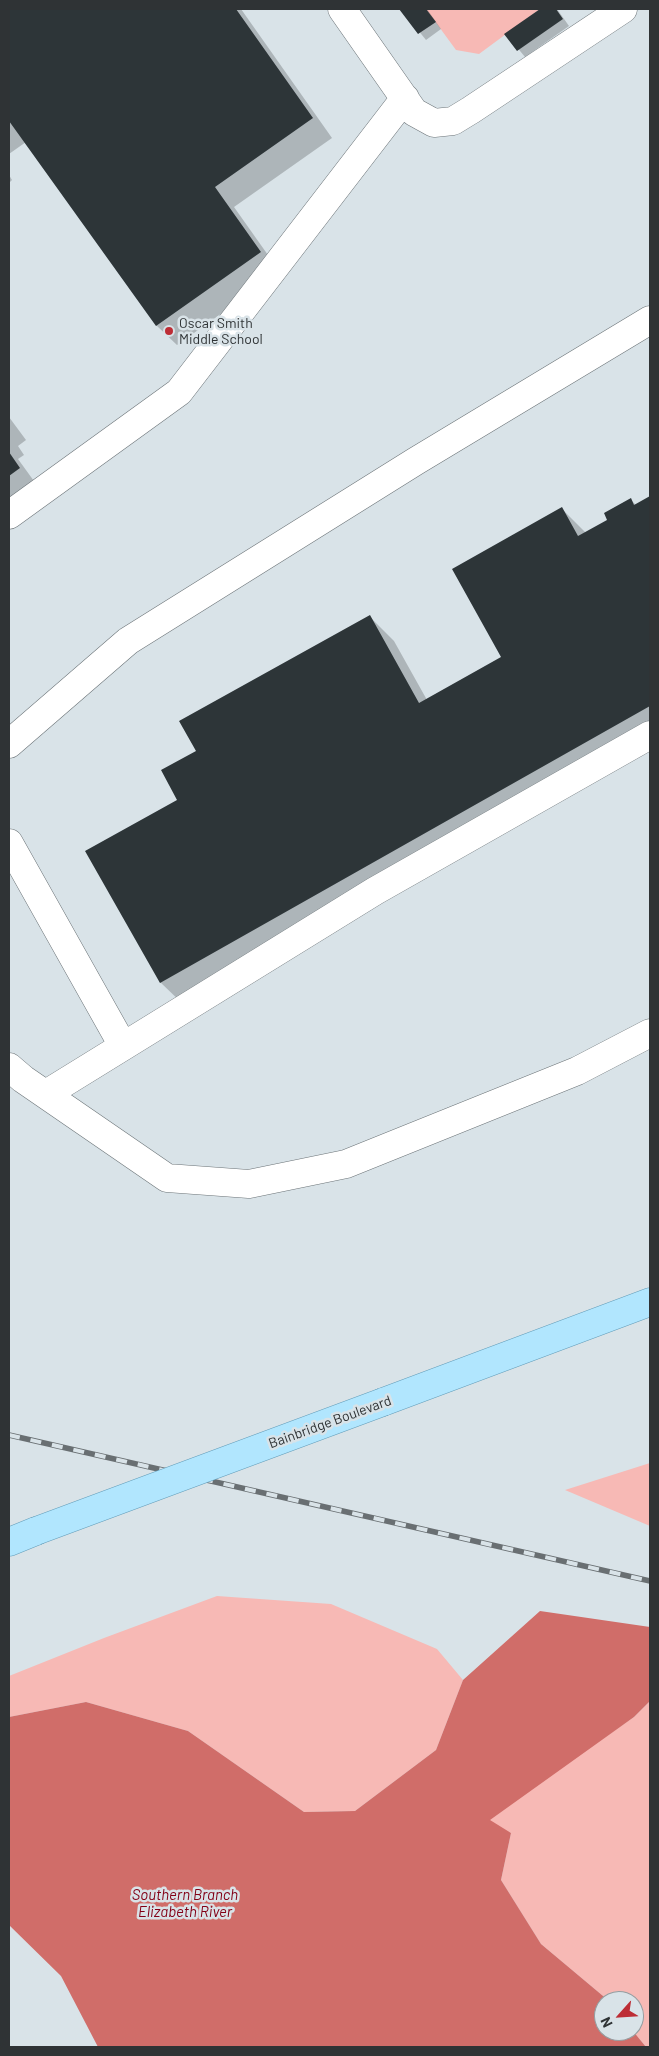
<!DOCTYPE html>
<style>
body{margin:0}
#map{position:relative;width:659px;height:2056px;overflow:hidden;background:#d9e3e8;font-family:Barlow,sans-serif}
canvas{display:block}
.frame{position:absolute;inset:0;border:10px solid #2f3335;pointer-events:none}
.north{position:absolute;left:594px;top:1991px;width:50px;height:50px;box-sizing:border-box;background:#d9e3e8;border:1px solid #959da0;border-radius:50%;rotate:244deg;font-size:14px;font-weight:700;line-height:20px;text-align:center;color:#2f3335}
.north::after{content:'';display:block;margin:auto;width:18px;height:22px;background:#bd2d35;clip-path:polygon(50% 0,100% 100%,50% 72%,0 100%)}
</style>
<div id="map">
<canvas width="659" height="2056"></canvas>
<div class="frame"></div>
<div class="north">N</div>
</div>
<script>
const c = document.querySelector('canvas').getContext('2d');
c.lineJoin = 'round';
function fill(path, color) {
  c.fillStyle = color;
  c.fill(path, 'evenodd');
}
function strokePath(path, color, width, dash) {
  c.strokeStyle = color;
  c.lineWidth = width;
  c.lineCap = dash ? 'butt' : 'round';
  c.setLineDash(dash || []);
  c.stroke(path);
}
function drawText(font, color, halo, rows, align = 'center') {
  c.font = font + ' Barlow,sans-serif';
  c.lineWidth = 5;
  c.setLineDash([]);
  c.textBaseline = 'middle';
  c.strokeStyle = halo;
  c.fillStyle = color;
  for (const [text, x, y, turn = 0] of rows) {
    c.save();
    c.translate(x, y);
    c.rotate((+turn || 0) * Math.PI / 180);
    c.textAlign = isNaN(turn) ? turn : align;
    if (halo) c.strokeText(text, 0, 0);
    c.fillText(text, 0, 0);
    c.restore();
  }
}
const green = new Path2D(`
 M426,9H540L479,54L456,50Z
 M650,1463V1526L565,1490Z
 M217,1596L331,1604L437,1649L463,1680L436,1750L355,1811L304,1812L188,1731L86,1702L9,1717V1676L104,1638Z
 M650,1701V2047H646L633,2031L634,2001H609L541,1944L501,1880L511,1833L481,1822L634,1717Z`);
const water = new Path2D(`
 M540,1611L650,1627V1701L634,1717L490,1820L511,1833L501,1880L541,1944L609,2001H604V2031H633L646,2047H98L61,1976L9,1925V1717L86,1702L188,1731L304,1812L355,1811L436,1750L463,1680Z`);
const shadow = new Path2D(`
 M9,9H241L332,138L234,207L280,272L177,345L157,326L26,142L9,154Z
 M401,9H427L441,29L426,40Z
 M542,9H557L569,26L525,57L506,34Z
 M9,175L12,180L9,183Z
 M9,417L26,440L18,446L24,455L18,459L39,488L9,509Z
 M650,497V744L185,1006L160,982L179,800L198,751L369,616L394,641L427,700L503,657L562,509L586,533L609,521L631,500L636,505Z`);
const building = new Path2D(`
 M9,9H236L313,118L215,187L261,252L156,326L9,121Z
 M399,9H426L436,22L418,34Z
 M540,9H556L563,19L517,51L504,34Z
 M9,452L20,468L9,476Z
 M650,496V706L160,983L85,851L177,800L161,770L196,751L179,721L370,615L419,703L501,657L452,569L562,507L578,536L607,520L604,513L631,498L634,505Z`);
const minor = new Path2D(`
 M342,9L414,112L434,123L453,121L471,110L623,9
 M9,515L179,392L405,98
 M9,744L128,641L416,461L650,320
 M9,843L123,1046
 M9,1067L23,1079L167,1178L249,1184L346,1164L577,1071L650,1033
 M46,1094L375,891L650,735`);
const major = new Path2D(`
 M383,1402L650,1302
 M9,1542L36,1531`);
const rail = new Path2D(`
 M9,1435L650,1581`);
const majorBridge = new Path2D(`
 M36,1531L383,1402`);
const markers = [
 [169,331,5,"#bd2d35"]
];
const poiNames = [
 ["Oscar Smith",179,323],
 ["Middle School",179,339]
];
const streetNames = [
 ["Bainbridge Boulevard",330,1422,-20]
];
const waterNames = [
 ["Southern Branch",185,1895],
 ["Elizabeth River",185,1912]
];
fill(green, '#f7b9b5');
fill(water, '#d06d69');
fill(shadow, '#0003');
fill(building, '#2d3538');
strokePath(minor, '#6b7377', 29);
strokePath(major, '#629cb8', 29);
strokePath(minor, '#fff', 28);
strokePath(major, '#b1e6fe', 28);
strokePath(rail, '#696f72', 5.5);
strokePath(rail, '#d9e3e8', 4, [11]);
strokePath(majorBridge, '#629cb8', 29, []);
strokePath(majorBridge, '#b1e6fe', 28);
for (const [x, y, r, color] of markers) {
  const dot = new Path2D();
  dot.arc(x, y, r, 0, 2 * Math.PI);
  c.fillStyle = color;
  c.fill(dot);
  strokePath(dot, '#d9e3e8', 2);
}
drawText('14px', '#2f3335', '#d9e3e8', poiNames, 'left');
drawText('14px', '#2f3335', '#d9e3e8', streetNames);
drawText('italic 15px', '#830016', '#d9e3e8', waterNames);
</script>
